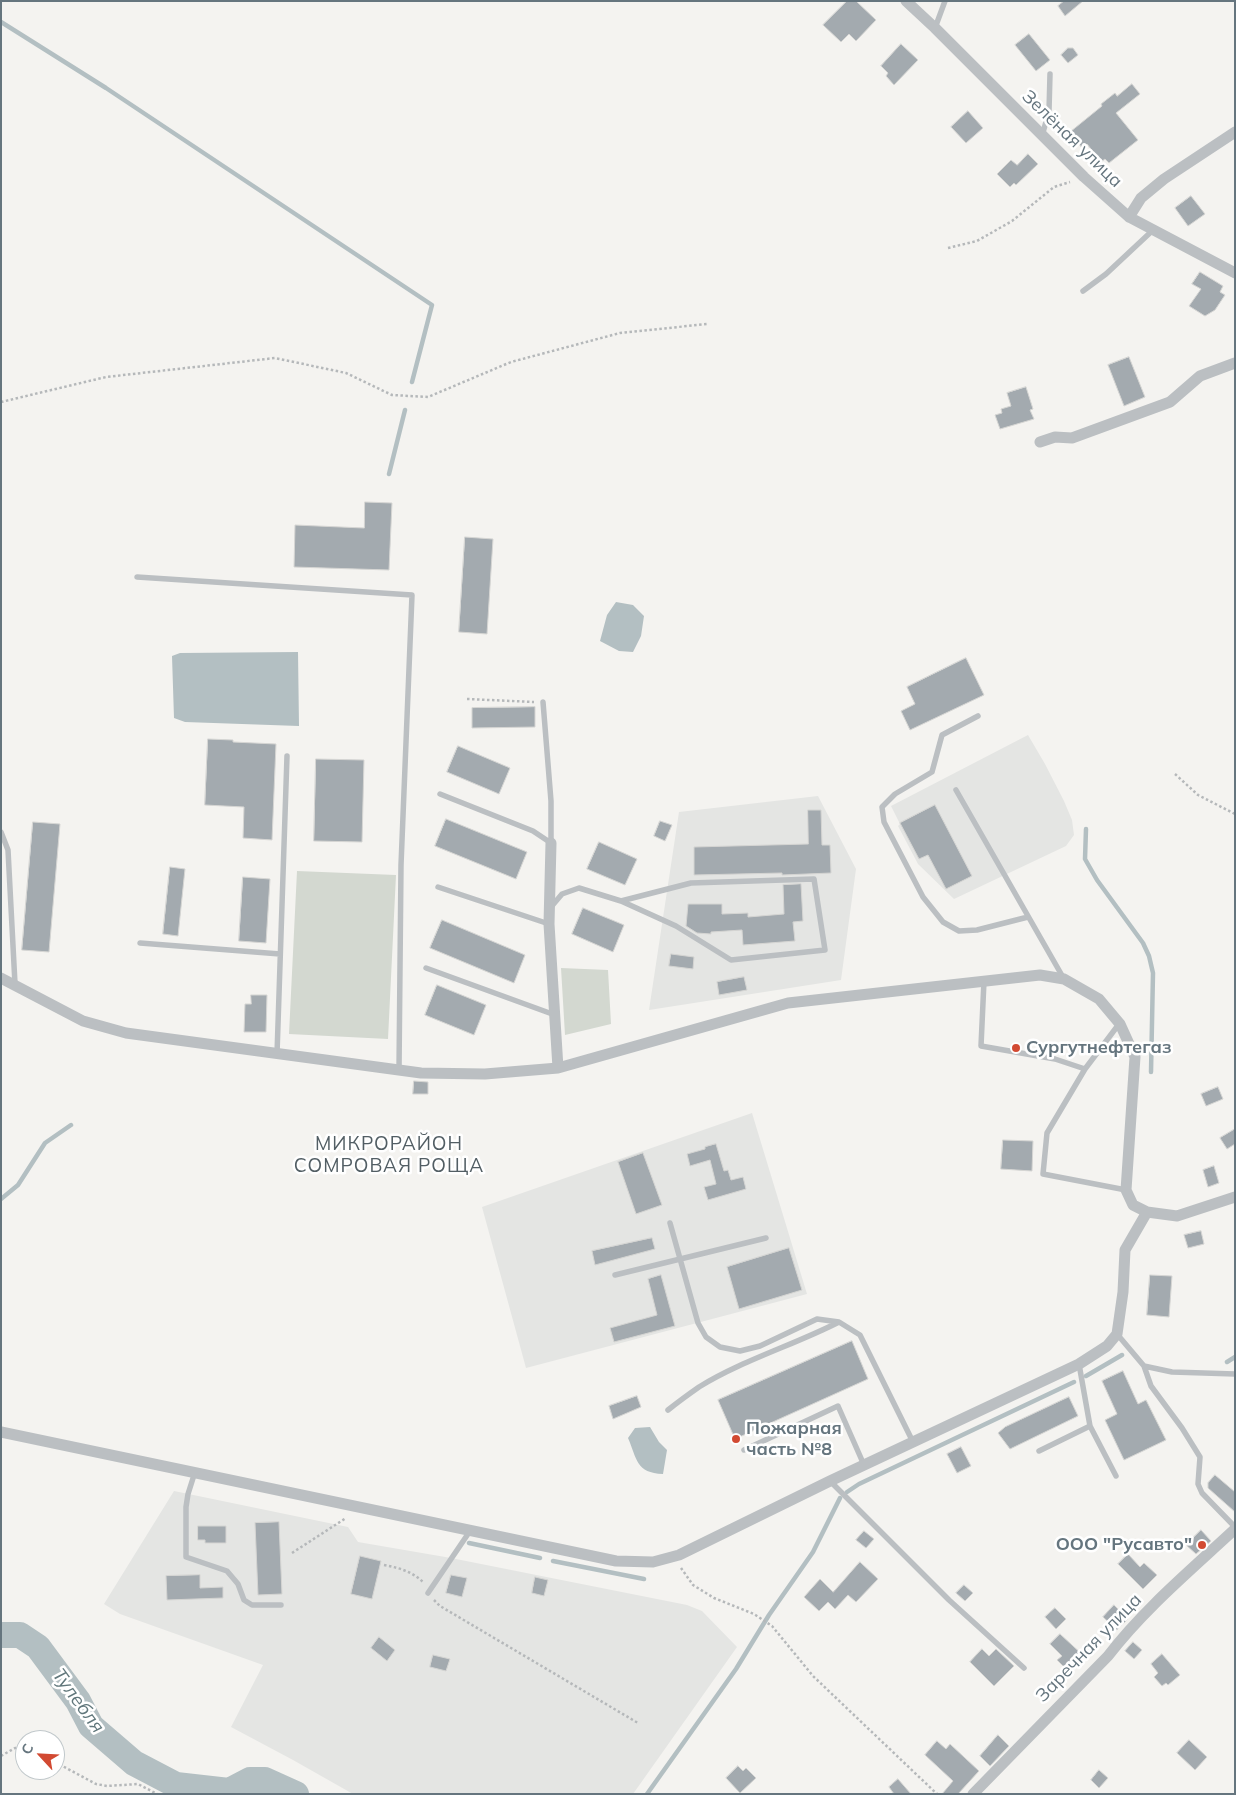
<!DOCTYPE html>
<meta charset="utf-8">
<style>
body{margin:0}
#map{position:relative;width:1236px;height:1795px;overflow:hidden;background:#f4f3f0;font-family:Mulish,sans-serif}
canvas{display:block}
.frame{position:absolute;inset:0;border:2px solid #65757e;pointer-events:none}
.north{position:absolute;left:15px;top:1730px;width:50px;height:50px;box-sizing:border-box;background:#fff;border:1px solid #c1c8cb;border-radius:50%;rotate:295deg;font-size:14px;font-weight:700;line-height:20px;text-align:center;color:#65757e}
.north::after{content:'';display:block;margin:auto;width:18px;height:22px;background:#d24a32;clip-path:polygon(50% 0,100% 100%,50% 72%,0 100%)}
</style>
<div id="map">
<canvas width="1236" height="1795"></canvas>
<div class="frame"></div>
<div class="north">С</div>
</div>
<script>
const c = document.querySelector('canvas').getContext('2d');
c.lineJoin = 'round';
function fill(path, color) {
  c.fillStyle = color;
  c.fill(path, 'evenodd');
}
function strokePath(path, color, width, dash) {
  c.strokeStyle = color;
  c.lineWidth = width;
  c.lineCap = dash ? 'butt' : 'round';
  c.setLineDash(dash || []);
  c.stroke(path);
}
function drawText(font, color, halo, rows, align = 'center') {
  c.font = font + ' Mulish,sans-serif';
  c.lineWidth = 5;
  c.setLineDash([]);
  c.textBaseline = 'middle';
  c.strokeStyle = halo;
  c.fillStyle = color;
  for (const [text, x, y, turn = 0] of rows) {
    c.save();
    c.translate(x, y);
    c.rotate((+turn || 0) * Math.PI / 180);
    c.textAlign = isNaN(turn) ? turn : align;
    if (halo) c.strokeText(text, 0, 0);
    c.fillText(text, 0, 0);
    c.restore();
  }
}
const built = new Path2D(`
 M1028,735L1045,764L1064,801L1072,820L1074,835L1066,846L954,899L918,864L898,826L900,824L891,806Z
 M818,796L856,869L841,980L649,1010L679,812Z
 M752,1113L807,1294L526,1368L482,1207Z
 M174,1491L348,1527L358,1542L451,1558L687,1605L702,1611L737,1647L633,1794H353L293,1760L231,1727L263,1665L120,1614L104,1604Z`);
const green = new Path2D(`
 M297,871L396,875L388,1039L289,1034Z
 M561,968L608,970L611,1024L565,1035Z`);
const water = new Path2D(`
 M616,602L633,605L644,616L641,636L633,652L619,651L600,641L607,615Z
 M298,652L299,726L185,722L174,718L172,656L180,653Z
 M650,1427L659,1442L667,1450L663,1474C636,1473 637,1459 628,1438L635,1428Z`);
const stream = new Path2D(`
 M1,22L106,88L432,305L412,382
 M389,474L405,410
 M1086,829L1085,859L1097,880L1143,943L1149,956L1153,973L1151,1072
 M1,1199L18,1185L45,1143L71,1125
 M1227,1362L1235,1357
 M1086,1376L1122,1355
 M847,1492L859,1484L1074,1382
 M469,1543L540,1558
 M553,1561L644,1579
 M647,1794L736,1669L769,1615L813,1552L840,1498`);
const river = new Path2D(`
 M1,1635H20L38,1647L78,1701L91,1726L134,1763L176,1785L229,1791L250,1780H265L296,1794`);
const building = new Path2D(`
 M847,1H856L876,20L856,41L849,34L841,42L823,25Z
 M1064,1H1083L1065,16L1058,6Z
 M1029,34L1050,60L1036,71L1015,45Z
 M901,44L918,60L894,85L886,76L888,73L881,66Z
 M1068,48H1073L1078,55L1068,63L1061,55Z
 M1132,84L1140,94L1116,113L1138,140L1109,163L1105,159L1101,162L1087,144L1082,148L1070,132L1102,106L1101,104L1115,93L1117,96Z
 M968,111L983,128L966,143L951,127Z
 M1028,154L1038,164L1016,185L1014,183L1010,187L997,174L1011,160L1017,165Z
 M1191,196L1205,214L1188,226L1175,208Z
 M1200,272L1223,286L1220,292L1225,295L1215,310L1205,316L1189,306L1201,289L1192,284Z
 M1129,357L1145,397L1124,406L1108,365Z
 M1026,387L1033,409L1030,410L1034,419L1000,429L995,415L1002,413L1001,409L1011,406L1007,393Z
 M365,502L392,503L389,570L294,567L295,525L364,528Z
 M465,537L493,539L487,634L459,632Z
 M966,658L984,695L910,730L901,711L915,704L907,687Z
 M535,707V727L472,728V708Z
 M208,739L233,740V742L276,744L272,840L243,838L244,807L205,805Z
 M458,746L510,768L499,794L447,772Z
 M316,759L364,760L362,842L314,841Z
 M935,805L972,876L946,889L928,855L919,859L900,823Z
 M808,810H821L822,845H830L831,873L782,875V873L694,875V847L808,844Z
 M446,819L527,852L516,879L435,846Z
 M660,821L672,825L665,841L654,836Z
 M33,822L60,824L49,952L22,950Z
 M599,842L637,859L625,885L587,869Z
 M170,867L185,869L178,936L163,934Z
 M243,877L270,879L266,943L239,941Z
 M801,884L803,921L793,922L795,941L743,945L742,930L711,932V934L697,933L686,926L688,904H722V914L748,913V917L784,914L783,885Z
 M583,908L624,925L613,952L572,934Z
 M442,920L525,955L514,983L430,948Z
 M671,954L694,957L693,969L669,966Z
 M744,977L747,990L719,995L717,982Z
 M437,985L486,1005L474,1035L425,1015Z
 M251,995H267L266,1032H244L245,1004H251Z
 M414,1081L428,1082V1094H413Z
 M1218,1087L1223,1099L1206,1106L1201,1094Z
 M1235,1129V1144L1227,1149L1220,1138Z
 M1003,1140L1033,1141L1032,1171L1001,1169Z
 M716,1144L724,1171L728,1170L731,1180L743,1177L746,1189L708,1200L704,1187L716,1184L710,1160L690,1166L687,1154L705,1149V1147Z
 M643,1153L662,1205L636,1214L618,1162Z
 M1214,1166L1219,1183L1208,1187L1203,1170Z
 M1201,1231L1204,1244L1188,1248L1184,1235Z
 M652,1238L655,1249L595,1265L592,1251Z
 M789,1248L802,1290L739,1309L727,1267Z
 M661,1275L675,1326L614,1342L610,1328L657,1315L648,1279Z
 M1150,1275L1172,1276L1169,1317L1147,1315Z
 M852,1341L868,1379L735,1439L718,1400Z
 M1123,1371L1138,1404L1146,1400L1166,1440L1124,1460L1105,1420L1117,1414L1102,1381Z
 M637,1396L641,1407L613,1419L609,1406Z
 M1069,1397L1078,1416L1010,1449L998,1433L1005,1427Z
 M961,1447L971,1466L957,1473L947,1454Z
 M1215,1475L1235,1492V1512L1208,1488V1483Z
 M279,1522L282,1594L258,1595L255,1523Z
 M198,1526H226V1543H205V1540H198Z
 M1201,1530L1211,1541L1196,1554L1186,1545Z
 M864,1531L874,1539L866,1548L856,1540Z
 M1128,1554L1140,1567L1144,1563L1157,1575L1143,1589L1118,1564Z
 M360,1556L381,1561L372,1599L351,1594Z
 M860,1562L878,1579L856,1602L848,1595L835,1609L828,1602L819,1611L804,1597L820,1579L833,1592Z
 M200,1575V1588L223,1587V1598L167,1600L166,1576Z
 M451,1575L467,1578L462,1597L446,1593Z
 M535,1577L548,1580L544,1596L532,1593Z
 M964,1585L973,1593L965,1601L956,1593Z
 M1114,1605L1128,1619L1117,1630L1103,1617Z
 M1055,1608L1066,1619L1056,1629L1045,1617Z
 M1060,1634L1085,1657L1070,1673L1057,1660L1062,1656L1050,1644Z
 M379,1637L395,1650L387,1661L371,1648Z
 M1133,1642L1142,1650L1134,1659L1125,1651Z
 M982,1649L989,1656L996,1649L1014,1666L994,1686L970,1662Z
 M1162,1654L1180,1675L1168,1685L1166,1683L1162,1686L1154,1677L1158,1673L1151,1664Z
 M433,1655L450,1659L446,1671L430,1667Z
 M998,1735L1009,1746L990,1766L980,1756Z
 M1189,1740L1207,1757L1195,1770L1177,1753Z
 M937,1741L946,1749L950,1744L979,1771L958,1794H942L953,1781L925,1755Z
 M738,1766L743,1771L746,1768L756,1778L740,1793L726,1778Z
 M1099,1770L1108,1778L1099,1788L1091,1780Z
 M898,1779L911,1794H894L889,1787Z`);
const path = new Path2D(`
 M948,248L977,241L1012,221L1054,187L1070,182
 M1,402L106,377L275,358L346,373L392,395L428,397L511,362L620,333L707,324
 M467,699L534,702
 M1175,774L1198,795L1235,814
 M292,1553L346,1518
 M384,1565C399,1568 412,1571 424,1583
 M681,1568L693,1585L714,1598L754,1614L772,1626L813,1676L937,1794
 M434,1600L440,1606L638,1723
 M1,1756L15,1748H25
 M55,1762L96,1784L107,1786L138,1784L157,1794`);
const lane = new Path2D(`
 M935,28L945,1
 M1042,136L1049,111L1050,74
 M1083,291L1106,274L1152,231
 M137,577L412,595L401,865L399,1070
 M543,702L551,801V843
 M978,716L942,735L932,772L895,794L882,807L884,822L923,897L943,922L959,931L977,930L1028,917
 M956,790L1064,979
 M440,794L533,831L551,843
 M1,832L8,850L15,984
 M438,887L549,924
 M551,907L562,894L579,888L621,901L691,883L814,879L825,950L731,960L676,926L621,901
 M140,943L280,954
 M426,968L555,1015
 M984,981L981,1046L1055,1059L1085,1069L1119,1024
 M277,1054L287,756
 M1085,1069L1047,1133L1043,1174L1126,1190
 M670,1223L698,1323L706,1337L720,1347L740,1351L760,1346L817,1319L839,1322L860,1335L913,1442
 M615,1275L766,1238
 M1117,1334L1144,1366L1172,1372L1235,1374
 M1079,1364L1090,1426L1116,1476
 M1144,1366L1151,1386L1182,1428L1200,1457L1198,1484L1202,1493L1235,1527
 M668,1410C678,1402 689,1394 699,1387C743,1360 794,1345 839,1322
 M744,1450L838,1406L864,1465
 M1039,1451L1090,1426
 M195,1472L188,1494L186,1507V1557L227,1571L238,1584L244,1600L252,1605H281
 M830,1481L949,1600L1024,1668
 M428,1593L470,1531`);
const street = new Path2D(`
 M906,1L935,28L1084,177L1129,217L1235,273
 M1129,217L1141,198L1164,179L1235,132
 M1040,442L1055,437L1072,438L1170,402L1200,376L1235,363
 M551,843L549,924L558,1068
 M1,978L83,1021L126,1033L421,1073L485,1074L558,1068L788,1003L1040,975L1064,979L1099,999L1120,1024L1135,1057L1126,1190L1133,1205L1147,1212L1177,1216L1235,1197
 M1,1432L616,1561L653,1562L679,1555L830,1481L1079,1364L1107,1346L1117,1334L1123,1292L1125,1250L1147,1212
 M973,1794L1108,1656C1144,1609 1191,1570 1235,1529`);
const markers = [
 [1016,1048,5,"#d24a32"],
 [736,1439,5,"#d24a32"],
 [1202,1545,5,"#d24a32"]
];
const streetNames = [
 ["Зелёная улица",1072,139,44],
 ["Заречная улица",1089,1648,-46]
];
const poiNames = [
 ["Сургутнефтегаз",1026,1048],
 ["Пожарная",746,1429],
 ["часть №8",746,1450],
 ["ООО \"Русавто\"",1192,1545,"right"]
];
const neighbourhoodNames = [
 ["МИКРОРАЙОН",389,1144],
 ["СОМРОВАЯ РОЩА",389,1166]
];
const waterNames = [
 ["Тулебля",78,1701,54]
];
fill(built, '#e4e5e3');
fill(green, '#d3d8d0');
fill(water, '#b3bfc2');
strokePath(stream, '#b3bfc2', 4.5);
strokePath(river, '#b3bfc2', 26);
fill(building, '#a3aaaf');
strokePath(building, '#d5d5d3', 1);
strokePath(path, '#b5b8ba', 2.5, [2.5, 2.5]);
strokePath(lane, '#bbbfc2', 5.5);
strokePath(street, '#bbbfc2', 11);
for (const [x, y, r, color] of markers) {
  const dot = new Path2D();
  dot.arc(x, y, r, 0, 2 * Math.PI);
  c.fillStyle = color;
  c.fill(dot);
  strokePath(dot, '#fff', 2);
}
drawText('18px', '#65757e', '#fff', streetNames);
drawText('bold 18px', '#65757e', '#fff', poiNames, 'left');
c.letterSpacing = '1px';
drawText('19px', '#525e64', '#fff', neighbourhoodNames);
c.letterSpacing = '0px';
drawText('italic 19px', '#61777b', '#fff', waterNames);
</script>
